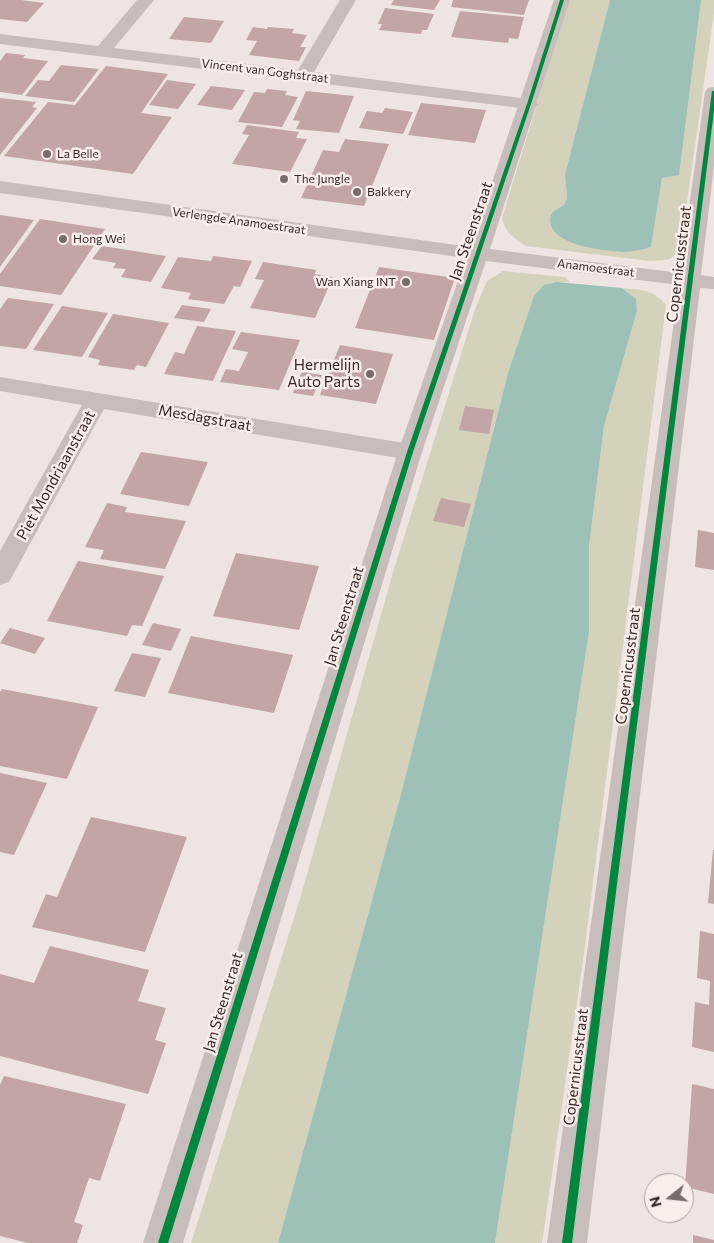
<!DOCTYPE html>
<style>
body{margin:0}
#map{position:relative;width:714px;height:1243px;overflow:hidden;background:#eee5e2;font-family:Commissioner,sans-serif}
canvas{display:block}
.north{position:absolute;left:644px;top:1173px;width:50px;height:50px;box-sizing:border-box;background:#faeeea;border:1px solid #ac9f9d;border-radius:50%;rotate:254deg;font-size:14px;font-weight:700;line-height:20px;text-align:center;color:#382929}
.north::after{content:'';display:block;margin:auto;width:18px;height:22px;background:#786b6a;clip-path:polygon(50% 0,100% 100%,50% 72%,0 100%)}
</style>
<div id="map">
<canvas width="714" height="1243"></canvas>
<div class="north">N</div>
</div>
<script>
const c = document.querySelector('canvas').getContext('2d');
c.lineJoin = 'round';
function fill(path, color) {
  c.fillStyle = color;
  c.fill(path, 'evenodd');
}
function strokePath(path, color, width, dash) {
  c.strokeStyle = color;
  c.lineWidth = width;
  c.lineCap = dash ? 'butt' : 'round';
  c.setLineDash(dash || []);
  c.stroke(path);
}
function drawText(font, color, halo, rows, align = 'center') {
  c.font = font + ' Commissioner,sans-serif';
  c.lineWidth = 5;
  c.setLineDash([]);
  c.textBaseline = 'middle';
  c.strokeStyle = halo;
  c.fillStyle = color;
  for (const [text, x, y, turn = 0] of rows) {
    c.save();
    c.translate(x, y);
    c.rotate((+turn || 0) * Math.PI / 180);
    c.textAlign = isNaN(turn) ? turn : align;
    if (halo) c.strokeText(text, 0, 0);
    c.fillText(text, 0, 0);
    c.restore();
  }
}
const green = new Path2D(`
 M569,0H610L565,174L567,198L564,205C553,211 548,214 551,227L651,247L662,178L701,0H714V13L681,244C674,262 667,260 649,261L526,246C514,238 505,233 502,218Z
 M503,271L565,277L570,282H557L508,373L401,794L278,1243H191L300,899L394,569L475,309L487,281Z
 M622,288C641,290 653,289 666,305L584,954L542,1243H495L589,632V547L604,426L637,311L635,299Z`);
const water = new Path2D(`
 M610,0H701L679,175L662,178L651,247C643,249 633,252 624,252C605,251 552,246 550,221C549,212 557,209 564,205L567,198L565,174Z
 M557,282L622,288L636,299L637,311L604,426L589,547V632L495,1243H278L401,794L508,373L534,296L544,285Z`);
const building = new Path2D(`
 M0,0H21L44,3L27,22L0,19Z
 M394,0H440L434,10L391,5Z
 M453,0H529L524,15L451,7Z
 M385,8L434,14L427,30H422L421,34L379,30L382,24H378Z
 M460,11L524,17L518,39L509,38L508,43L451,37Z
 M184,17L224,21L211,43L169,39Z
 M253,27L267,29L268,27L294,29L292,33L307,35L300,47H306L299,61L249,55L257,41L246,40Z
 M6,53L25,55L23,58L48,61L22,95L0,92V61Z
 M61,65L99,69L74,102L25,96L38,80L49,81Z
 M106,66L168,74L141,113L172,117L133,174L4,156L48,102L75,105Z
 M167,80L196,84L178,109L149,105Z
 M211,86L245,90L232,110L197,105Z
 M267,89L287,91L285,95L298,97L282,127L238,122L254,92L265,93Z
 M306,91L354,96L339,133L296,129L300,121L293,120Z
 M0,98L36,102L32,107L37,108L0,155Z
 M421,103L486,110L475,143L408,135Z
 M385,108L413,112L403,134L359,128L367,111L382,113Z
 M247,125L299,132L296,138L307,139L290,172L232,164L249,135L242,134Z
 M345,139L389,144L364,206L301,198L323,150L339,152Z
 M0,215L34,220L0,267Z
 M40,219L105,229L61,295L0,286V274Z
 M102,246L166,256L151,282L121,277L126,269L113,268L116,263L92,259Z
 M213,256L252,261L240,287L234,286L224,304L188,299L191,293L161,288L178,257L211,261Z
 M263,262L316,270L315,274L333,277L315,318L250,308L264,280L255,279Z
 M379,267L455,278L434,340L355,328Z
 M8,298L54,304L26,349L0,346V309Z
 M182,305L211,309L204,322L174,318Z
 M62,306L108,313L82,357L33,350Z
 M113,314L169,323L146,367L137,365L134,370L98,365L100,360L88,357Z
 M197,326L236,331L213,381L164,374L175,352L184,354Z
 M241,332L300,340L279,390L220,382L226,369L239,371L248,352L232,349Z
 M340,345L393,354L376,404L320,395Z
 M302,372L322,375L313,396L293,393Z
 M465,406L494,410L489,434L459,430Z
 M141,452L208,462L189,506L120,494Z
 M441,498L471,504L464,527L433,521Z
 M107,503L127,507L125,512L186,521L165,569L100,559L104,550L85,547Z
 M698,530L714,533V570L695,567Z
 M236,553L319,566L299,630L213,616Z
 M78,561L164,576L142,626L132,625L127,636L47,621Z
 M153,623L181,629L171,651L142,645Z
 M10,628L45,638L35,654L0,643Z
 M191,636L293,655L274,713L168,693Z
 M132,653L161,658L145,697L114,691Z
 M2,689L98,707L67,779L0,766V692Z
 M0,773L47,783L14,855L0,852Z
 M91,817L187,837L145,952L32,927L46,894L57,897Z
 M713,850H714V904L708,903Z
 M700,931L714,934V1052L692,1047L695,1002L709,1005L710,981L697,978Z
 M50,946L149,970L138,1001L166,1008L155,1040L166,1043L148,1094L0,1056V974L34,983Z
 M4,1076L126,1104L100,1181L89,1178L74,1222L83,1225L77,1243H28L0,1236V1085Z
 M692,1084L714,1089V1194L685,1187Z
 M693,1235L714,1240V1243H693Z`);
const minor = new Path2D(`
 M137,0H154L114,48L298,70L340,0H356L314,72L529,99L535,100L538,104L535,108L529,109L0,44V34L98,46Z
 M0,377L410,444L419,446L422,452L419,458L410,460L104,409L9,582L0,585V551L82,405L0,391Z`);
const tertiary = new Path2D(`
 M554,0H570L490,249L680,273L705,92L708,88L714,87V166L701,275L714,277V289L700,288L587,1243H547L679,285L486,261L422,452L183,1243H143L398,452L466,258L0,193V181L470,247Z`);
const cycleway = new Path2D(`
 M560,0H564L531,104L413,452L168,1243H158L407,452L527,104Z
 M712,91H714V111L572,1243H562Z`);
const markers = [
 [47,154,5,"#786b6a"],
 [284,179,5,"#786b6a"],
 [357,192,5,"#786b6a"],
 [63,239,5,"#786b6a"],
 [406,282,5,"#786b6a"],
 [370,374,5,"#786b6a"]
];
const farStreetnames = [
 ["Vincent van Goghstraat",265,71,7],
 ["Verlengde Anamoestraat",239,221,8],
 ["Anamoestraat",596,268,7]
];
const farPoinames = [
 ["La Belle",57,154],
 ["The Jungle",294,179],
 ["Bakkery",367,192],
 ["Hong Wei",73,239],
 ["Wan Xiang INT",396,282,"right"]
];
const streetNames = [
 ["Jan Steenstraat",471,231,-71],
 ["Copernicusstraat",679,264,-83],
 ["Mesdagstraat",205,418,10],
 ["Piet Mondriaanstraat",56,475,-61],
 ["Jan Steenstraat",344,616,-73],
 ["Copernicusstraat",628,666,-83],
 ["Jan Steenstraat",223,1002,-73],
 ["Copernicusstraat",576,1067,-83]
];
const poiNames = [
 ["Hermelijn",360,365],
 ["Auto Parts",360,382]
];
fill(green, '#d5d2bc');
fill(water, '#9ec1b7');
fill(building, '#c2a5a4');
fill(minor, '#c7bdbb');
fill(tertiary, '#c7bdbb');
fill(cycleway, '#00873e');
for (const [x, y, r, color] of markers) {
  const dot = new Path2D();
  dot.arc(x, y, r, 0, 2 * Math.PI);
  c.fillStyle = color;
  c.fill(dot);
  strokePath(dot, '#faeeea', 2);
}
drawText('12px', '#382929', '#faeeea', farStreetnames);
drawText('12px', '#382929', '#faeeea', farPoinames, 'left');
drawText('15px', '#382929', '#faeeea', streetNames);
drawText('15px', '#382929', '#faeeea', poiNames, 'right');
</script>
